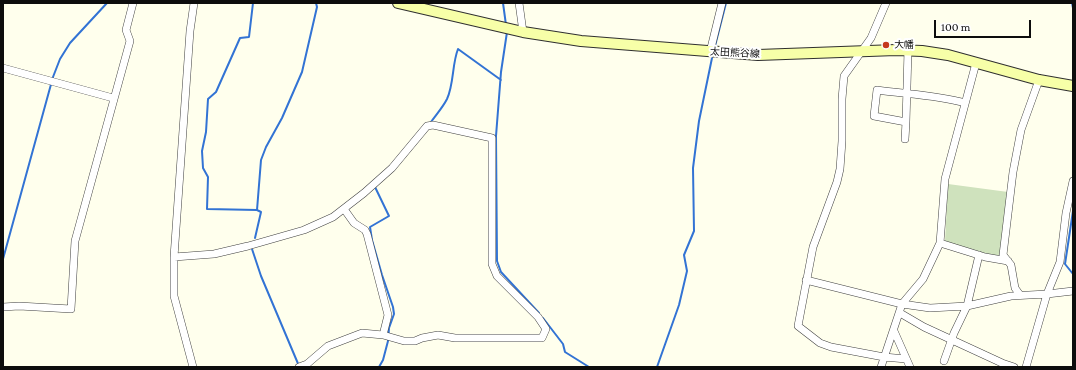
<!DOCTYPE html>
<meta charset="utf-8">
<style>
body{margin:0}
#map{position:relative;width:1076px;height:370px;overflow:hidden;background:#ffffed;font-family:"Crimson Pro",serif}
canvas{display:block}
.frame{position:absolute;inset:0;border:4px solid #0d0d0d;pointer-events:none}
.scale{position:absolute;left:934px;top:20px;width:97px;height:18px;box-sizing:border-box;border:2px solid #0d0d0d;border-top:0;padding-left:5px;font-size:12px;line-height:14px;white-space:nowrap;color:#0d0d0d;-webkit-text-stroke:3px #fff;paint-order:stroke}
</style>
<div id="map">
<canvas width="1076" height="370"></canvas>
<div class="frame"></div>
<div class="scale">100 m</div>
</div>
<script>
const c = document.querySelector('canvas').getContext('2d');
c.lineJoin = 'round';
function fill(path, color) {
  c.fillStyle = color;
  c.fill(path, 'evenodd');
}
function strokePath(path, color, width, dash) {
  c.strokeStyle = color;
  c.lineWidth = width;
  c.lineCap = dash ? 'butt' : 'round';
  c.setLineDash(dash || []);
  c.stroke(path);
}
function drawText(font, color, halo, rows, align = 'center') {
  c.font = font + ' "Crimson Pro","Noto Sans JP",serif';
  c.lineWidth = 4;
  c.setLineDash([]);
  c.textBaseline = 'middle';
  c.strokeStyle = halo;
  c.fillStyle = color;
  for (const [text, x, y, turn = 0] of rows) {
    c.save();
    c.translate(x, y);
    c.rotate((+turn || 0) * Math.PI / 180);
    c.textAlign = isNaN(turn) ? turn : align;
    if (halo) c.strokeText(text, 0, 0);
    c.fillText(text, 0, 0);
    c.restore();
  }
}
const cemetery = new Path2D(`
 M948,184L1008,192L1001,257L982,253L945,242Z`);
const stream = new Path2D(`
 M253,3L249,37L240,38L216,92L208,99L206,132L202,151L203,168L208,177L207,209L257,210L261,212L255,238
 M503,3L506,25
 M1072,3L1073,8
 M507,32L501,72L496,136L497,261L501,272L539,313
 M715,46L726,3
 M431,122C436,115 443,107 447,99C454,84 452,64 458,49L501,80
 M376,186L375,187L389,216L370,227L372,240L382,275L393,307L394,314L389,328L388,341L383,360L379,367
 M257,210L261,160L266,147L282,118L302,72L317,7L316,3
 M1073,211L1065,264L1073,274
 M252,249L261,276L299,366
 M3,259L53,77L60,59L70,43L107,3
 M543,318L563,344L565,352L589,367
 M657,367L679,305L687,271L684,255L694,231L693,168L699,121L712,58`);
const street = new Path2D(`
 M519,3L523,32
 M886,3L871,38L844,76L842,99V141L840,169L837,182L813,247L798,326L820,343L831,347L884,357L906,359
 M908,50L906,122L874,116L877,90C905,94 938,95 965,103
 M710,52L722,3
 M3,68L113,98
 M905,139L906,122
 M344,209L354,223L365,230L367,234L388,315L383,335
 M940,243L985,257L1008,261
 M174,257L214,254L248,246L304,230L333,217L364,193L392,168L427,126L433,125L492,138V264L497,276L538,317L546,329L542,338H455L438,335L422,338L415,341H404L383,335L362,333L328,346L307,364L299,367
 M806,280L902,304L930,308L967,306L1011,296L1047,294L1073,291
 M1020,295L1015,288L1011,265L1003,255L1013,172L1021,130L1039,80
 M3,307L19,306L71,309L75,241L130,41L126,30L133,3
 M900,313L924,327L1002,363L1014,367
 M894,331L910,367
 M944,361L954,333L967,306L979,255
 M193,367L174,296V257L190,31L194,3
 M881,367L902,304L923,279L940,243L945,179L976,63
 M1026,367L1047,294L1060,262L1066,213L1073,181`);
const secondary = new Path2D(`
 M398,3L523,32L581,41L758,55L896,50L922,51L948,55L1039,80L1073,86`);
const markers = [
 [886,45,4,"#c5381e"]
];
const poiNames = [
 ["大幡",894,45]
];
const streetNames = [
 ["太田熊谷線",735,53,3]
];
fill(cemetery, '#cfe2bd');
strokePath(stream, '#3273d4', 2);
strokePath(street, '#404040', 8);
strokePath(secondary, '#2f2f2f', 12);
strokePath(street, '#fff', 7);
strokePath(secondary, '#f7ffa8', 10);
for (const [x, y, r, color] of markers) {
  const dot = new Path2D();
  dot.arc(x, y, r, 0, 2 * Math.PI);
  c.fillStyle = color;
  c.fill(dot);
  strokePath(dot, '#fff', 1.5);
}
drawText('10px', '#0d0d0d', '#fff', poiNames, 'left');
drawText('10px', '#0d0d0d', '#fff', streetNames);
</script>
